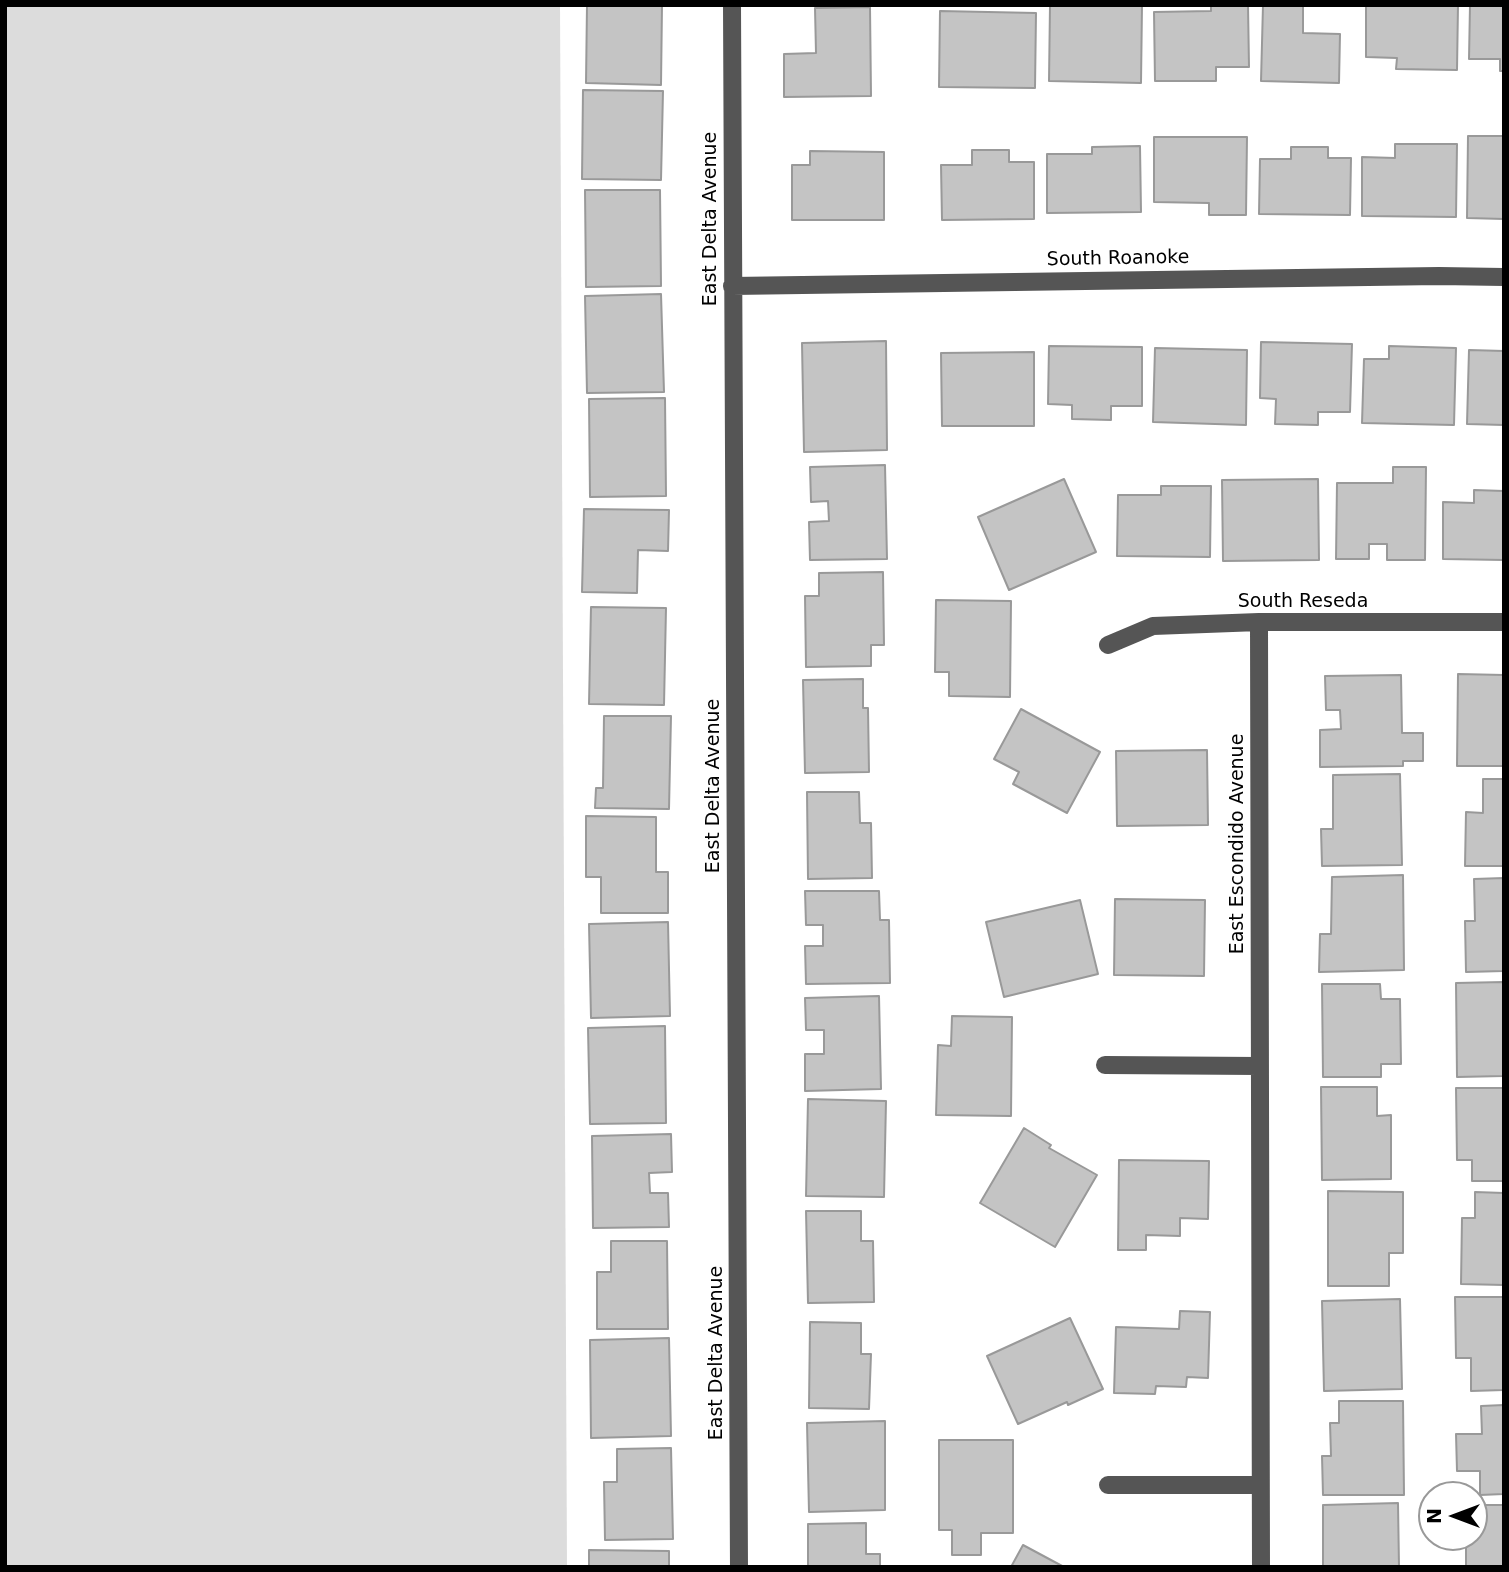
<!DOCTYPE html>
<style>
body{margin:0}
#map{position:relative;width:1509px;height:1572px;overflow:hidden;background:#fff;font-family:"DejaVu Sans",sans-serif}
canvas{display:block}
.frame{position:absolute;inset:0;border:7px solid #000;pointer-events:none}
.north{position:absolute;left:1418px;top:1481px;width:70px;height:70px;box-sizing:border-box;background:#fff;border:2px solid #999;border-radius:50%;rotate:270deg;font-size:19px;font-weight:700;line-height:28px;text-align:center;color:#000}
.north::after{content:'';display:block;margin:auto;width:24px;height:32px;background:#000;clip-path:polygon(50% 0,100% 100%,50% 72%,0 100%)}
</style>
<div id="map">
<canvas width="1509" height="1572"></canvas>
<div class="frame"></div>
<div class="north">N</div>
</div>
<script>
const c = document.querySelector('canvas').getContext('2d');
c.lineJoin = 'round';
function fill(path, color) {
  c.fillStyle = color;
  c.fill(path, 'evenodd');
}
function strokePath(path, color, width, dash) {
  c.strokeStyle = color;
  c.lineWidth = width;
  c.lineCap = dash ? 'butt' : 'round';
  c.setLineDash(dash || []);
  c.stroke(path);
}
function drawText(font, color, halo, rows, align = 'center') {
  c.font = font + ' "DejaVu Sans",sans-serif';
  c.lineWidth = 7;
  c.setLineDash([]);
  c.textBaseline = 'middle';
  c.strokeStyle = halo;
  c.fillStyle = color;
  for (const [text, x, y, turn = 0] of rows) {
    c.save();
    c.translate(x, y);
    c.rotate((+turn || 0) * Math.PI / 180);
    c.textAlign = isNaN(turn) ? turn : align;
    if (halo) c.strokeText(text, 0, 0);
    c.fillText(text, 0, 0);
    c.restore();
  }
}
const green = new Path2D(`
 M5,5H560L567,1567H5Z`);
const building = new Path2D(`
 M587,5H662L661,85L586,83Z
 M1050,5H1142L1141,83L1049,81Z
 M1211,5H1248L1249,67H1216V81H1155L1154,12L1211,11Z
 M1263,5H1303V33L1340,34L1339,83L1261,81Z
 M1366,5H1458L1457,70L1396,69L1397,58L1366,57Z
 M1470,5H1504V71H1500V59H1469Z
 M870,7L871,96L784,97V54L816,53L815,8Z
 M940,11L1036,13L1035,88L939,87Z
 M583,90L663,91L661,180L582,179Z
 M1468,136H1504V219L1467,218Z
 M1154,137H1247L1246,215H1209V203L1154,202Z
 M1395,144H1457L1456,217L1362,216V157L1395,158Z
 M1140,146L1141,212L1047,213V154H1092V147Z
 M1291,147H1328V158H1351L1350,215L1259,214L1260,159H1291Z
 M972,150H1009V162H1034V219L942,220L941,165H972Z
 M810,151L884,152V220H792V165H810Z
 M585,190H660L661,286L586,287Z
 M661,294L664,392L587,393L585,296Z
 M886,341L887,450L804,452L802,343Z
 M1261,342L1352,344L1350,412H1318V425L1275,424L1276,399L1260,398Z
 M1049,346L1142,347V406H1111V420L1072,419V405L1048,404Z
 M1389,346L1456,348L1454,425L1362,423L1364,359H1389Z
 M1155,348L1247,350L1246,425L1153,422Z
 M1469,350L1504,351V425L1467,424Z
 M1034,352V426H942L941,353Z
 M665,398L666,496L590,497L589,399Z
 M885,465L887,559L810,560L809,522L829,521L828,501L811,502L810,467Z
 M1393,467H1426L1425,560H1387V544H1369V559H1336L1337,483H1393Z
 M1064,479L1096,552L1009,590L978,517Z
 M1318,479L1319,560L1223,561L1222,480Z
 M1161,486H1211L1210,557L1117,556L1118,495H1161Z
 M1474,490L1504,491V560L1443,559V502L1474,503Z
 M584,509L669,510L668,551L638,550L637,593L582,592Z
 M883,572L884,645H871V666L806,667L805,596H819V573Z
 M936,600L1011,601L1010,697L949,696V672H935Z
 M591,607L666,608L664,705L589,704Z
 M1458,674L1504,675V766H1457Z
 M1401,675L1402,733H1423V761H1403V766L1320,767V730L1341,729L1340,710H1326L1325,676Z
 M863,679V708H868L869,772L805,773L803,680Z
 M1021,709L1100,752L1067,813L1013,784L1019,772L994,759Z
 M604,716H671L669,809L595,808L596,788H603Z
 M1207,750L1208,825L1117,826L1116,751Z
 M1400,774L1402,865L1322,866L1321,829H1333V775Z
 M1483,779H1504V866H1465L1466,812L1483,813Z
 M807,792H859L860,823H871L872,878L808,879Z
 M586,816L656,817V872H668V913H601V877H586Z
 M1403,875L1404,970L1319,972L1320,934H1331L1332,877Z
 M1504,878V971L1466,972L1465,921H1475L1474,879Z
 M805,891H879L880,920H889L890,983L806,984L805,946H823V925H806Z
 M1115,899L1205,900L1204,976L1114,975Z
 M1080,900L1098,974L1004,997L986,922Z
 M668,922L670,1016L591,1018L589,924Z
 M1504,982V1076L1457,1077L1456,983Z
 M1322,984H1380L1381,999H1400L1401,1064H1381V1077H1323Z
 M879,996L881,1089L805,1091V1054H824V1030H806L805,998Z
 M952,1016L1012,1017L1011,1116L936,1115L938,1045L951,1046Z
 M665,1026L666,1123L590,1124L588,1028Z
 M1321,1087H1377V1116L1391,1115V1179L1322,1180Z
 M1456,1088H1504V1181H1472V1160H1457Z
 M808,1099L886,1101L884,1197L806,1196Z
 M1024,1128L1051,1145L1049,1148L1097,1175L1055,1247L980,1203Z
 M671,1134L672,1172L649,1173L650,1193H668L669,1227L593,1228L592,1136Z
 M1119,1160L1209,1161L1208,1219L1180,1218V1236L1146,1235V1250H1118Z
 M1328,1191L1403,1192V1253H1389V1286H1328Z
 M1475,1192L1504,1193V1285L1461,1284L1462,1218H1475Z
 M806,1211H861V1241H873L874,1302L808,1303Z
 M611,1241H667L668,1329H597V1272H611Z
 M1455,1297H1504V1390L1471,1391V1358H1456Z
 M1400,1299L1402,1389L1324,1391L1322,1301Z
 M1180,1311L1210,1312L1208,1378L1187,1377L1186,1387L1156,1386L1155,1394L1114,1393L1116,1327L1179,1329Z
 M1070,1318L1103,1389L1068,1405L1067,1402L1018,1424L987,1356Z
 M810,1322L861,1323V1354H871L869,1409L809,1408Z
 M669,1338L671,1436L591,1438L590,1340Z
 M1339,1401H1403L1404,1495H1323L1322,1456H1331L1330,1423H1339Z
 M1504,1405V1494L1480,1495V1471H1457L1456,1434H1482L1481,1406Z
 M885,1421V1510L809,1512L807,1423Z
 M939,1440H1013V1533H981V1555H952V1530H939Z
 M671,1448L673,1539L605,1540L604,1482H617V1449Z
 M1398,1503L1399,1567H1323V1505Z
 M1477,1505H1504V1567H1466V1537H1474V1531H1477Z
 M866,1523V1554H880V1567H808V1524Z
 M1023,1545L1064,1567H1011Z
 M589,1550L669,1551V1567H589Z`);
const minor = new Path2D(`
 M732,5L739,1567
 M732,286L1439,276L1504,277
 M1259,622L1261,1567
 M1108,645L1153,626L1259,622H1504
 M1105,1065L1259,1066
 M1108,1485H1260`);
const streetNames = [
 ["East Delta Avenue",711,219,-90],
 ["South Roanoke",1118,259,-1],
 ["South Reseda",1303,602],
 ["East Delta Avenue",714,786,-90],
 ["East Escondido Avenue",1238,844,-90],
 ["East Delta Avenue",717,1353,-90]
];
fill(green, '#dcdcdc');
fill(building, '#c4c4c4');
strokePath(building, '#999', 2);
strokePath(minor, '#555', 18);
drawText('19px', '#000', '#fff', streetNames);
</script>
